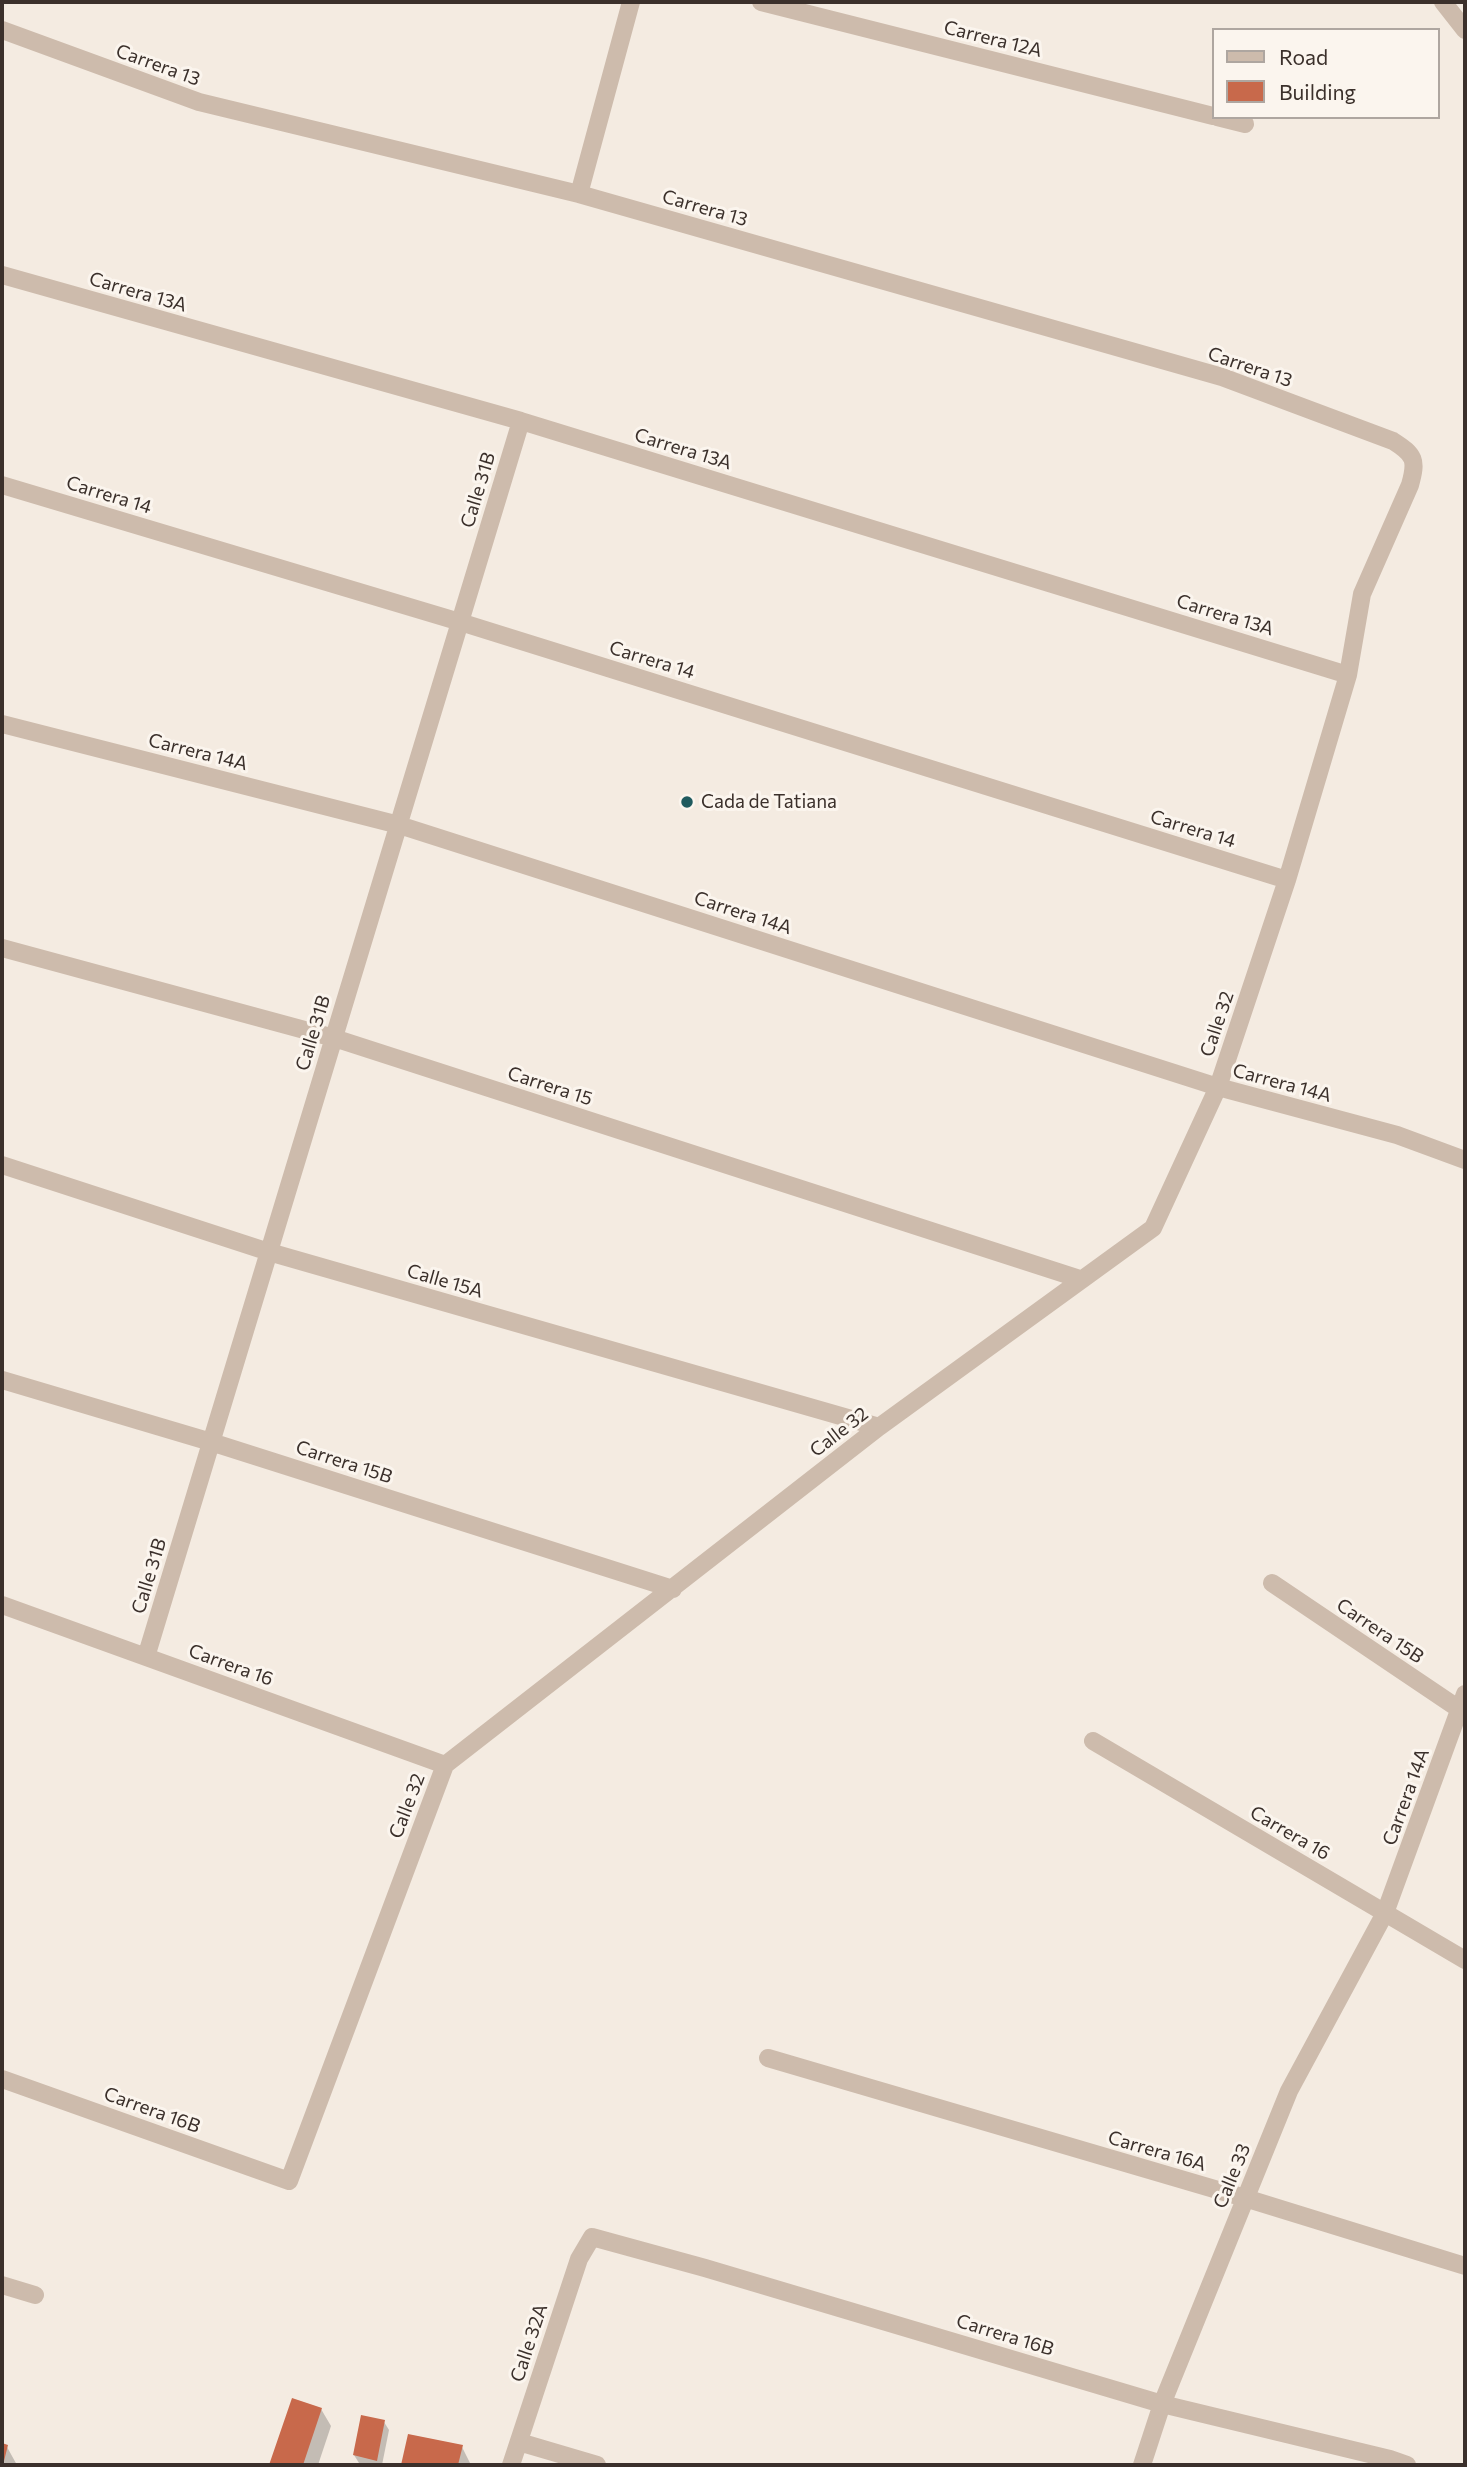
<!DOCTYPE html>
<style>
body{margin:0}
#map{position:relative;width:1467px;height:2467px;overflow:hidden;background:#f4ebe1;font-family:Commissioner,sans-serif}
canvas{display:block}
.frame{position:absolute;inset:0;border:4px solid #3b302b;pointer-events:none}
.legend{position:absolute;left:1212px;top:28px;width:228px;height:91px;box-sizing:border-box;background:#fbf5ee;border:2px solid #aea6a0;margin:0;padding:9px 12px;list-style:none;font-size:21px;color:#3b302b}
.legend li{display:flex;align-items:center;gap:14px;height:35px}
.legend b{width:35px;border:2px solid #aea6a0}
</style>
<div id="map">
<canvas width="1467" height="2467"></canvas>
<div class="frame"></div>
<ul class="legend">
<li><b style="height:9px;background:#cdbbac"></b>Road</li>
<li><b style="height:19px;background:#c8694b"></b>Building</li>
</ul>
</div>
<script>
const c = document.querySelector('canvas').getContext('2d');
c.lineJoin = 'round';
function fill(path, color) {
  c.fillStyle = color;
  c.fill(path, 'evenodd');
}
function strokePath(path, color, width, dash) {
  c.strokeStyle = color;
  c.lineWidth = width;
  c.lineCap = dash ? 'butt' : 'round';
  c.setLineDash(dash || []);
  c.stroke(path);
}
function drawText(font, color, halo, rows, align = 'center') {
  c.font = font + ' Commissioner,sans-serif';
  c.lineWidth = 6;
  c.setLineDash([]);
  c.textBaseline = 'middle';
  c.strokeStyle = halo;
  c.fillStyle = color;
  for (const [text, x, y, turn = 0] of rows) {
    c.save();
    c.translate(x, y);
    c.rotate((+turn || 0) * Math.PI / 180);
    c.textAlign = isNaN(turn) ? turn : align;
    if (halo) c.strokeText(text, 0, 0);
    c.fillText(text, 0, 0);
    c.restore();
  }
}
const shadow = new Path2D(`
 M293,2400L321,2409L331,2426L318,2465H270Z
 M384,2422L389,2430L382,2465L359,2463L354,2455Z
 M410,2436L462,2447L471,2465H403Z
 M2,2445L7,2447L17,2465H2Z`);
const building = new Path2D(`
 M292,2398L322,2408L303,2465H269Z
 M361,2415L385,2420L377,2461L353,2455Z
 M408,2434L463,2445L458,2465H401Z
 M2,2443L8,2445L3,2465H2Z`);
const minor = new Path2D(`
 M761,2L1213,116
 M1443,2L1465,30
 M2,30L199,102L579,194L1222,377L1393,441C1415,455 1417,460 1410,485L1362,594L1348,675L1287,880L1218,1087L1153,1228L879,1427L445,1765L289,2181L2,2079
 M1217,117L1245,124
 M579,194L631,2
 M2,275L521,421L1348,675
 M2,485L460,622L1287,880
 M2,724L399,825L1218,1087L1397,1135L1465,1160
 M2,948L334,1038L1080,1279
 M2,1165L269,1252L879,1427
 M2,1380L211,1442L673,1589
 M1272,1583L1465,1713
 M2,1605L445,1765
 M146,1657L521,421
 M1093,1741L1465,1960
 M768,2058L1245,2198L1465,2266
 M2,2285L35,2295
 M519,2442L597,2465
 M511,2465L579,2259L592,2237L705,2268L1162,2404L1390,2459L1407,2465
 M1142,2465L1162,2404L1289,2091L1385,1913L1465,1694`);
const markers = [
 [687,802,7,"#1f5a5e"]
];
const streetNames = [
 ["Carrera 12A",993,39,14],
 ["Carrera 13",158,65,20],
 ["Carrera 13",705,208,16],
 ["Carrera 13A",138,292,16],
 ["Carrera 13",1250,367,19],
 ["Carrera 13A",683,449,17],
 ["Calle 31B",478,490,-73],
 ["Carrera 14",109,495,17],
 ["Carrera 13A",1225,615,17],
 ["Carrera 14",652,660,17],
 ["Carrera 14A",198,752,14],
 ["Carrera 14",1193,829,17],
 ["Carrera 14A",743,913,18],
 ["Calle 32",1217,1024,-71],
 ["Calle 31B",313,1033,-73],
 ["Carrera 14A",1282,1083,15],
 ["Carrera 15",550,1086,18],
 ["Calle 15A",445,1281,16],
 ["Calle 32",839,1432,-38],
 ["Carrera 15B",344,1462,18],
 ["Calle 31B",149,1576,-73],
 ["Carrera 15B",1380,1631,34],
 ["Carrera 16",231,1665,20],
 ["Carrera 14A",1406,1797,-70],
 ["Calle 32",407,1806,-69],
 ["Carrera 16",1290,1833,30],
 ["Carrera 16B",152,2110,20],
 ["Carrera 16A",1157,2151,16],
 ["Calle 33",1232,2176,-68],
 ["Carrera 16B",1005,2335,17],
 ["Calle 32A",529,2343,-72]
];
const poiNames = [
 ["Cada de Tatiana",701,802]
];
fill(shadow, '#0003');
fill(building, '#c8694b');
strokePath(minor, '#cdbbac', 18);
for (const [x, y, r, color] of markers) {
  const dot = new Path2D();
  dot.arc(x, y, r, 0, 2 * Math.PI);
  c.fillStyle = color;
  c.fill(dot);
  strokePath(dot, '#fbf5ee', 2.5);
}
drawText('19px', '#3b302b', '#fbf5ee', streetNames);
drawText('19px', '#3b302b', '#fbf5ee', poiNames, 'left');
</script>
